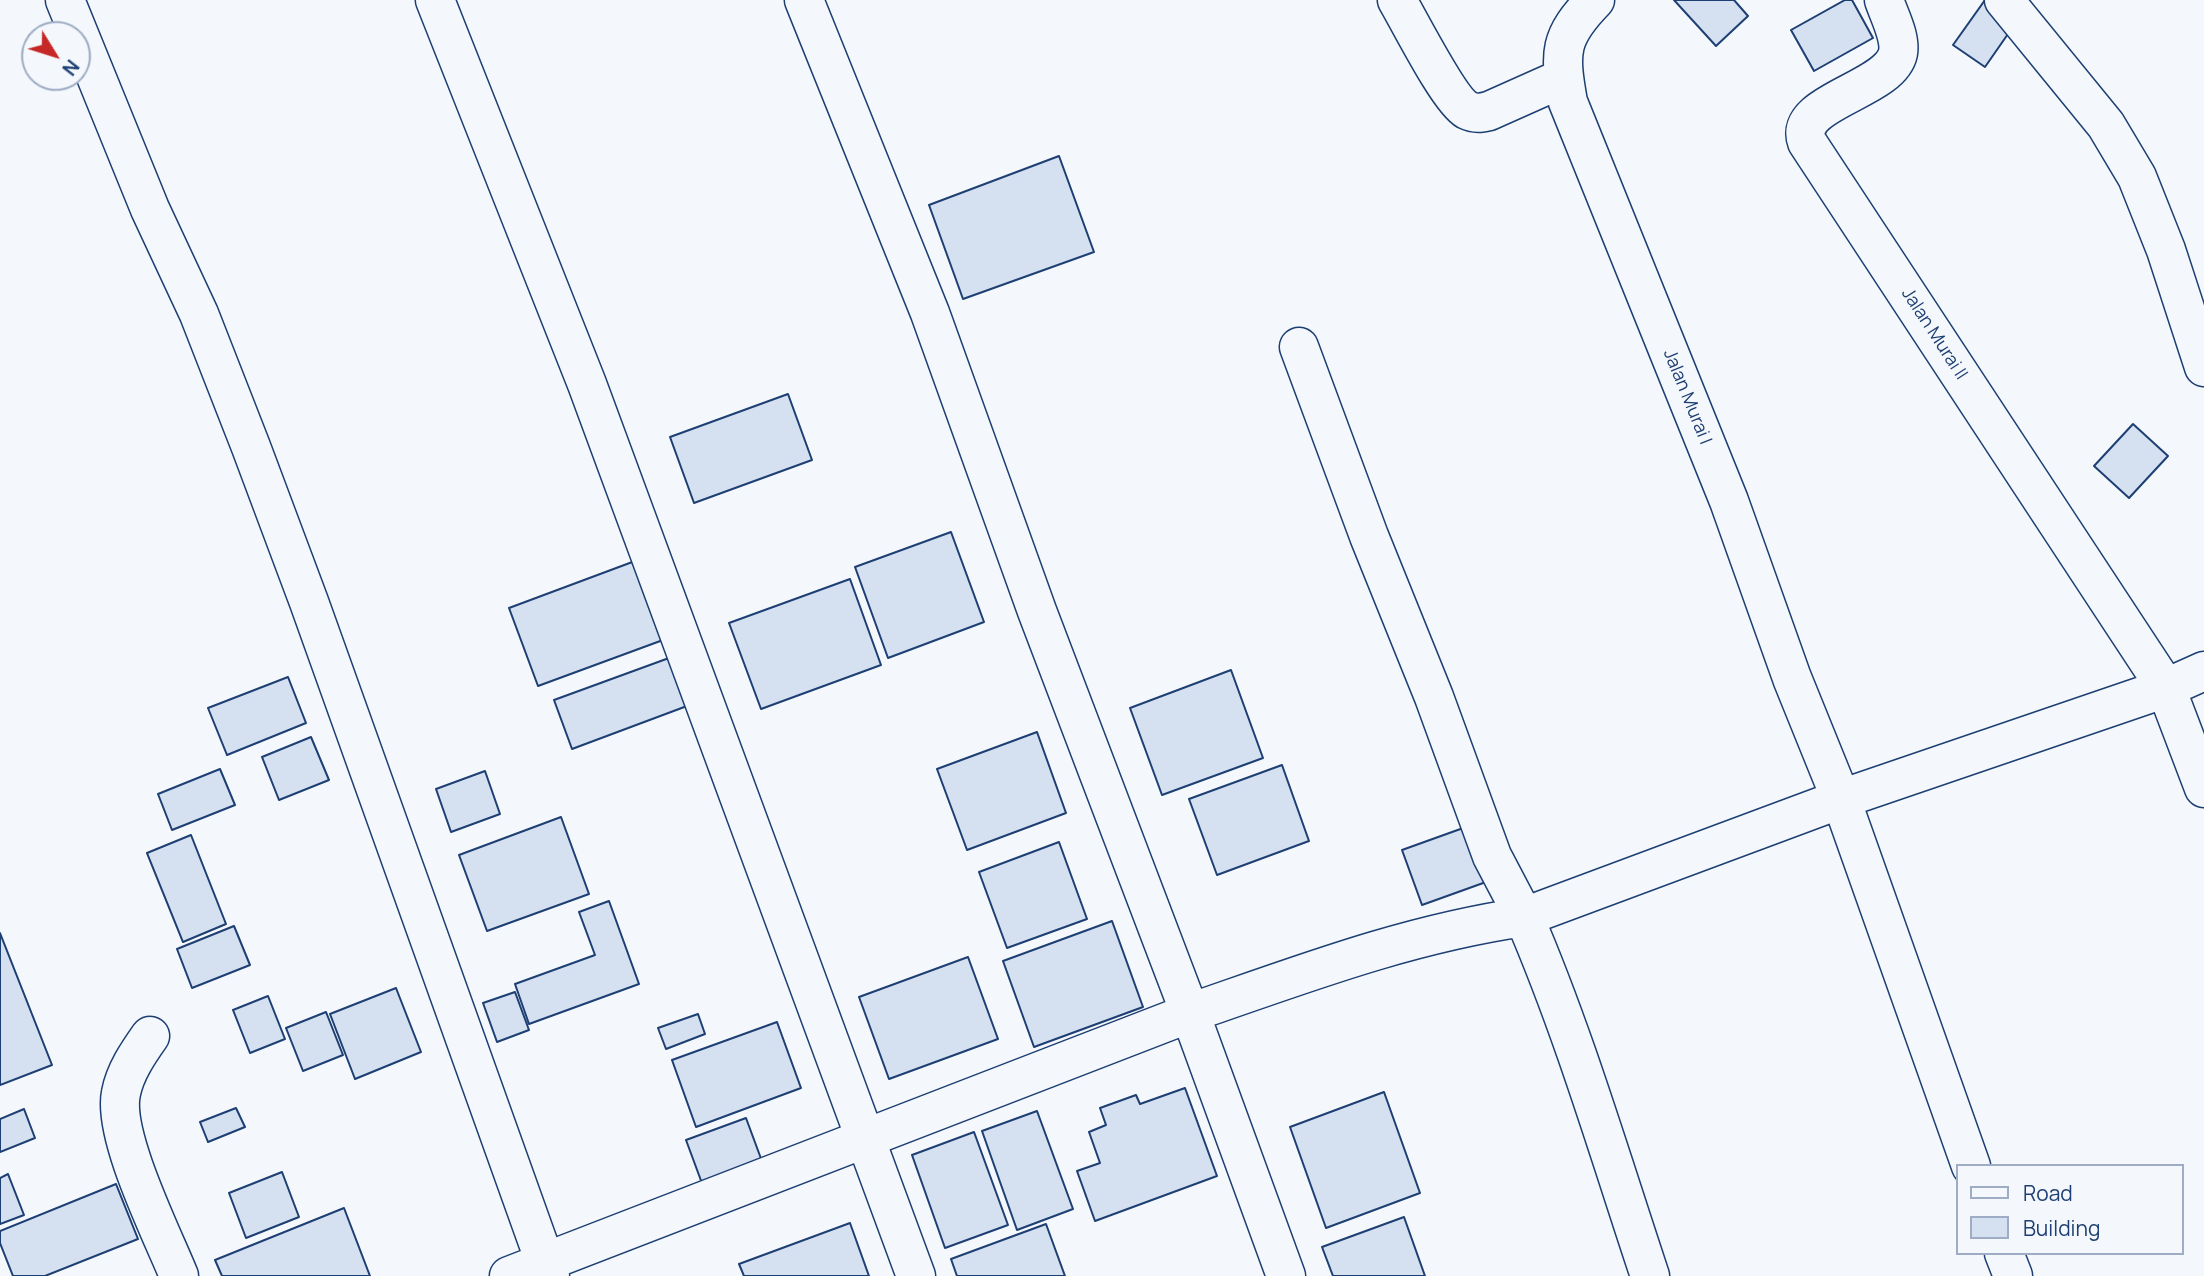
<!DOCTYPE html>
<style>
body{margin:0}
#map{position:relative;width:2204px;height:1276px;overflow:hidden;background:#f4f7fb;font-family:Manrope,sans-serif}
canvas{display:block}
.legend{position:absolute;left:1956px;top:1164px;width:228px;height:91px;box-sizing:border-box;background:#f4f7fb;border:2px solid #9eadc5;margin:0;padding:9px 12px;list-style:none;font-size:21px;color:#1d3f73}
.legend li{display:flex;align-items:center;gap:14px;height:35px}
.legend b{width:35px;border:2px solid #9eadc5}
.north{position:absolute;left:21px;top:21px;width:70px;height:70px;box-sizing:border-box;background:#f4f7fb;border:2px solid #9eadc5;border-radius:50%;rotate:128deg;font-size:19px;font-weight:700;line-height:28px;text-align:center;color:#1d3f73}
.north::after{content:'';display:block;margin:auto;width:24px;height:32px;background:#c62828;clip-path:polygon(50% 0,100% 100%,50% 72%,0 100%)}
</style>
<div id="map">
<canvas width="2204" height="1276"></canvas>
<ul class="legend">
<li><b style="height:9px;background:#f4f7fb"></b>Road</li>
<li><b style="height:19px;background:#d5e0f0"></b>Building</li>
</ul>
<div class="north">N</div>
</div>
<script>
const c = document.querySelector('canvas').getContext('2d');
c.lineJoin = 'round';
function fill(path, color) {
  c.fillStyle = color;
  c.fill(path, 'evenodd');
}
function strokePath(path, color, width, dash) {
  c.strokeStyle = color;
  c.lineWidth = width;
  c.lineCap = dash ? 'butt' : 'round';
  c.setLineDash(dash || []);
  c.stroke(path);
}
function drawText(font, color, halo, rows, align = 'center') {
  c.font = font + ' Manrope,sans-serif';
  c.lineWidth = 5;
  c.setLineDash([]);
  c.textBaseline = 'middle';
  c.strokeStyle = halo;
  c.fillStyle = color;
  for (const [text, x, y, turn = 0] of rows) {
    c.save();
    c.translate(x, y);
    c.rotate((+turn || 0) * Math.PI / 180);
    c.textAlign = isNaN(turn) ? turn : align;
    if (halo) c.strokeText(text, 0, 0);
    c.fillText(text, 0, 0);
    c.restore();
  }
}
const building = new Path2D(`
 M1674,0H1734L1748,16L1716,46Z
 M1845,0H1852L1873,38L1814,71L1791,30Z
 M1985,0L2017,21L1985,67L1953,45Z
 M1059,156L1094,252L963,299L929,205Z
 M788,394L812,460L694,503L670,437Z
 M2133,424L2168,456L2129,498L2094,466Z
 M951,532L984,622L888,658L855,567Z
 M635,561L663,640L538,686L509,608Z
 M850,579L881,665L761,709L729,623Z
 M669,658L687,706L572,749L554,700Z
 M1231,670L1263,758L1162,795L1130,708Z
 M288,677L306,723L227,755L208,708Z
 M1037,732L1066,813L967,850L937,769Z
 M311,737L329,780L279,800L262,757Z
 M1282,765L1309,841L1217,875L1189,799Z
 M220,769L235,805L172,830L158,794Z
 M485,771L500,814L451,832L436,789Z
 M561,817L589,894L487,931L459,855Z
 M1466,827L1486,882L1422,905L1402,850Z
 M191,835L226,924L183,942L147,853Z
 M1059,842L1087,919L1007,948L979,872Z
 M609,901L639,984L529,1024L515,984L595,955L579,912Z
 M1112,921L1143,1007L1034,1047L1003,961Z
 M234,926L250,965L192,988L177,949Z
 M0,933L52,1065L0,1085Z
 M968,957L998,1039L889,1079L859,997Z
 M396,988L421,1052L355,1079L330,1014Z
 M515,992L529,1030L497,1042L483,1003Z
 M268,996L285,1039L250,1053L233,1010Z
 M326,1012L343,1055L303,1071L286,1028Z
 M698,1014L705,1034L666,1049L658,1028Z
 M777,1022L801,1088L696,1127L672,1060Z
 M1185,1088L1217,1176L1095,1221L1077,1171L1100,1163L1089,1132L1106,1125L1100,1108L1136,1095L1140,1104Z
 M1384,1092L1420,1193L1326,1228L1290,1127Z
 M236,1108L245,1127L208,1142L200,1122Z
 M24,1109L35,1138L0,1152V1119Z
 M1037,1111L1073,1209L1017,1230L982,1131Z
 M746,1118L763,1164L703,1186L686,1140Z
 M974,1132L1008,1225L945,1248L912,1155Z
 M282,1172L299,1217L246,1238L229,1193Z
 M8,1174L24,1215L0,1224V1178Z
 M116,1184L138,1239L45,1276H13L0,1243V1231Z
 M344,1208L370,1276H222L215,1260Z
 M1404,1217L1425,1276H1333L1322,1247Z
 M850,1223L869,1276H744L739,1264Z
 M1046,1224L1065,1276H957L951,1259Z`);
const minor = new Path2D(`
 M65,0L150,209L199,314L251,447L309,602L550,1276
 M435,0L587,384L916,1276
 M804,0L930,313L1037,611L1190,1013C1300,975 1407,934 1524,917C1574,1033 1610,1156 1650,1276
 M1397,0C1410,22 1449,100 1467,110C1475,114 1481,113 1489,111L1563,78
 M1595,0C1559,37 1559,52 1568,102L1729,501L1792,678L1841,799L1971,1166
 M1884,0C1889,15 1901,37 1898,53C1890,91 1792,101 1807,142L2166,688L2204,788
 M2004,0L2106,125L2137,177L2166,250L2204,367
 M1299,347L1369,536L1434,697L1492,856L1524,917L1841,799L2166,688L2204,671
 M150,1036C138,1053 125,1072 121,1093C112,1135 162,1234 179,1276
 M2004,1253L2013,1276
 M509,1276L1190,1013L1286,1276`);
const streetNames = [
 ["Jalan Murai II",1934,334,57],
 ["Jalan Murai I",1687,397,68]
];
fill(building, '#d5e0f0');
strokePath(building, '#1d3f73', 2);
strokePath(minor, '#1d3f73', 41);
strokePath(minor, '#f4f7fb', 38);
drawText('18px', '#1d3f73', '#f4f7fb', streetNames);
</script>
